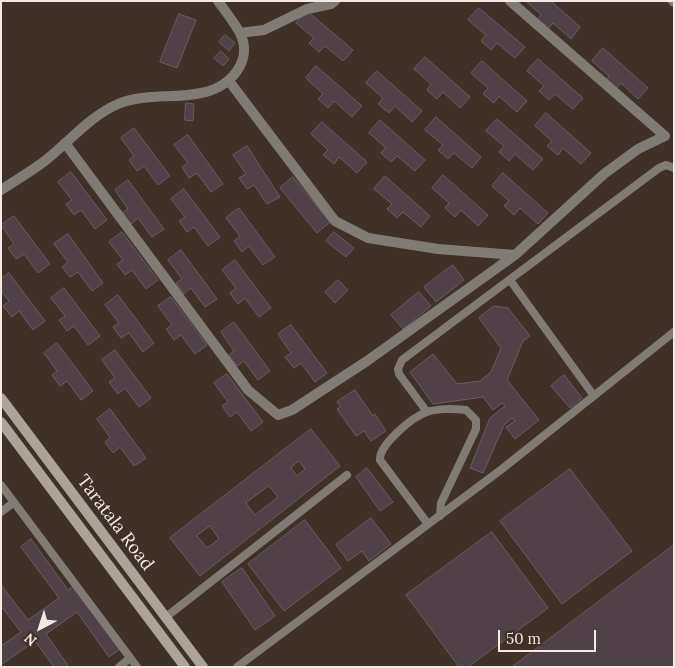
<!DOCTYPE html>
<style>
body{margin:0}
#map{position:relative;width:675px;height:668px;overflow:hidden;background:#3f3128;font-family:Lora,serif}
canvas{display:block}
.frame{position:absolute;inset:0;border:2px solid #f3eae4;pointer-events:none}
.north{position:absolute;left:15px;top:603px;width:50px;height:50px;-webkit-text-stroke:4px #3f3128;paint-order:stroke;rotate:220deg;font-size:14px;font-weight:700;line-height:20px;text-align:center;color:#f3eae4}
.north::after{content:'';display:block;margin:auto;width:18px;height:22px;background:#f3eae4;clip-path:polygon(50% 0,100% 100%,50% 72%,0 100%)}
.scale{position:absolute;left:498px;top:630px;width:98px;height:22px;box-sizing:border-box;border:2px solid #f3eae4;border-top:0;padding-left:6px;font-size:15px;line-height:18px;white-space:nowrap;color:#f3eae4;-webkit-text-stroke:4px #3f3128;paint-order:stroke}
</style>
<div id="map">
<canvas width="675" height="668"></canvas>
<div class="frame"></div>
<div class="north">N</div>
<div class="scale">50 m</div>
</div>
<script>
const c = document.querySelector('canvas').getContext('2d');
c.lineJoin = 'round';
function fill(path, color) {
  c.fillStyle = color;
  c.fill(path, 'evenodd');
}
function strokePath(path, color, width, dash) {
  c.strokeStyle = color;
  c.lineWidth = width;
  c.lineCap = dash ? 'butt' : 'round';
  c.setLineDash(dash || []);
  c.stroke(path);
}
function drawText(font, color, halo, rows, align = 'center') {
  c.font = font + ' Lora,serif';
  c.lineWidth = 4;
  c.setLineDash([]);
  c.textBaseline = 'middle';
  c.strokeStyle = halo;
  c.fillStyle = color;
  for (const [text, x, y, turn = 0] of rows) {
    c.save();
    c.translate(x, y);
    c.rotate((+turn || 0) * Math.PI / 180);
    c.textAlign = isNaN(turn) ? turn : align;
    if (halo) c.strokeText(text, 0, 0);
    c.fillText(text, 0, 0);
    c.restore();
  }
}
const building = new Path2D(`
 M526,1H551L580,27L571,39L553,23L547,30L537,20L541,15Z
 M479,8L525,47L515,58L497,43L491,50L481,41L486,35L468,20Z
 M307,11L353,50L343,61L325,46L319,52L309,43L314,38L296,23Z
 M179,14L196,20L177,68L160,62Z
 M225,35L235,43L229,51L219,42Z
 M603,48L648,88L638,99L621,83L615,90L605,81L609,76L592,61Z
 M221,51L229,59L223,66L214,58Z
 M425,57L470,97L460,108L443,92L437,99L427,90L431,84L414,69Z
 M538,59L583,98L573,109L555,94L549,100L539,91L544,86L527,71Z
 M482,61L527,101L517,112L499,96L494,103L483,94L488,88L471,73Z
 M316,66L362,106L352,117L334,101L328,108L318,99L323,94L306,78Z
 M377,71L422,111L412,122L395,106L389,113L378,104L383,98L366,83Z
 M186,103L194,104L193,121L185,120Z
 M546,113L591,153L581,164L563,148L558,155L547,146L552,141L535,126Z
 M436,117L481,157L472,168L454,153L448,159L438,150L443,145L425,130Z
 M497,119L543,159L533,170L515,154L509,161L499,152L504,146L486,131Z
 M380,120L425,160L415,171L397,156L391,162L381,153L386,148L369,133Z
 M322,122L367,162L357,173L339,157L334,164L323,155L328,150L311,134Z
 M134,128L170,176L158,185L144,166L137,171L129,160L134,156L121,138Z
 M188,135L223,184L211,192L197,173L189,178L182,167L188,163L174,145Z
 M247,146L280,197L267,204L254,185L247,189L239,178L246,174L233,155Z
 M71,172L107,220L95,229L81,210L74,215L66,204L72,200L58,182Z
 M503,173L548,213L538,224L520,208L514,215L504,206L509,201L492,186Z
 M443,175L488,215L478,226L461,210L455,217L445,208L449,203L432,188Z
 M385,176L430,216L421,227L403,212L397,218L387,209L392,204L374,189Z
 M293,177L330,222L317,233L280,188Z
 M128,180L164,229L152,237L138,218L131,224L122,213L128,209L115,190Z
 M184,189L220,237L208,246L194,227L187,232L179,221L185,217L171,199Z
 M239,208L275,257L263,265L249,246L242,252L234,241L240,236L226,218Z
 M14,216L50,264L38,273L24,254L16,259L8,248L14,244L1,225Z
 M122,232L158,280L146,289L132,270L125,275L117,264L123,260L109,242Z
 M334,232L354,248L346,257L326,241Z
 M68,234L103,283L92,291L78,272L70,277L62,267L68,262L54,244Z
 M181,250L217,299L205,307L191,288L184,294L176,283L182,279L168,260Z
 M235,260L271,308L259,317L245,298L238,304L230,293L236,288L222,270Z
 M453,265L464,280L436,302L424,287Z
 M9,273L45,321L33,330L19,311L12,317L3,306L9,301L1,291V279Z
 M338,280L348,290L335,303L325,292Z
 M64,288L100,336L88,345L74,326L67,331L59,320L65,316L51,298Z
 M419,292L431,306L403,329L391,315Z
 M118,295L154,343L143,352L129,333L121,338L113,327L119,323L105,305Z
 M171,297L207,345L195,354L181,335L174,340L166,329L172,325L158,306Z
 M494,306L508,308L530,336L523,341L507,380L539,420L515,439L506,427L515,421L512,418L504,425L483,473L470,468L490,418L505,406L502,403L493,410L483,397L433,404L410,372L433,354L457,384L480,381L491,372L501,348L479,318Z
 M234,322L270,371L258,380L244,361L237,366L229,355L234,351L221,332Z
 M291,325L327,373L315,382L301,363L294,368L285,357L291,353L278,334Z
 M57,343L93,391L81,400L67,381L60,386L52,375L57,371L44,353Z
 M115,350L151,398L139,407L125,388L118,394L109,382L115,378L102,360Z
 M227,374L263,422L251,431L237,412L230,417L222,406L228,402L214,383Z
 M564,375L582,398L570,408L551,386Z
 M355,390L373,416L375,414L386,431L371,441L364,431L356,436L337,409L341,407L337,402Z
 M110,409L146,458L134,466L120,447L113,453L105,442L110,437L97,419Z
 M311,429L340,466L200,576L170,538ZM299,461L305,469L297,476L291,468ZM269,486L278,497L255,515L246,503ZM210,526L219,539L207,548L197,536Z
 M367,468L393,502L380,511L356,477Z
 M570,469L632,551L562,604L500,521Z
 M371,518L391,544L369,561L362,551L348,561L336,545Z
 M305,520L341,568L284,611L248,564Z
 M492,532L548,608L468,667H459L406,595Z
 M31,539L68,590L73,587L120,649L109,657L77,612L46,634L69,667H54L35,641L1,665V646L21,632L1,606V585L28,620L59,598L21,547Z
 M674,545V667H512Z
 M242,568L275,616L255,630L222,582Z`);
const service = new Path2D(`
 M510,280L594,396
 M427,412L399,374L398,369L402,360L659,168L666,165L674,168
 M1,485L137,667
 M1,512L13,503
 M428,524L380,460C379,445 412,417 427,412C439,408 453,409 466,410L476,420V429L441,503L440,516
 M166,617L347,475
 M119,667L130,658
 M237,667L502,469L674,332`);
const minor = new Path2D(`
 M673,1L674,2
 M240,33L264,30L307,9L331,4L335,1
 M229,81L335,221L368,238L438,249L515,255
 M65,143L248,390L278,415L292,410L367,361L515,255L604,174L638,149L665,136L510,1
 M1,190C16,180 32,171 46,160C70,141 90,116 118,104C144,93 174,99 201,93C229,88 254,62 240,33C234,22 225,11 218,1`);
const secondary = new Path2D(`
 M1,398L203,667
 M1,422L185,667`);
const streetNames = [
 ["Taratala Road",115,523,53]
];
fill(building, '#504047');
strokePath(building, '#6d5c64', 1);
strokePath(service, '#817b75', 8);
strokePath(minor, '#817b75', 10);
strokePath(secondary, '#aca399', 10);
drawText('18px', '#f3eae4', '#3f3128', streetNames);
</script>
